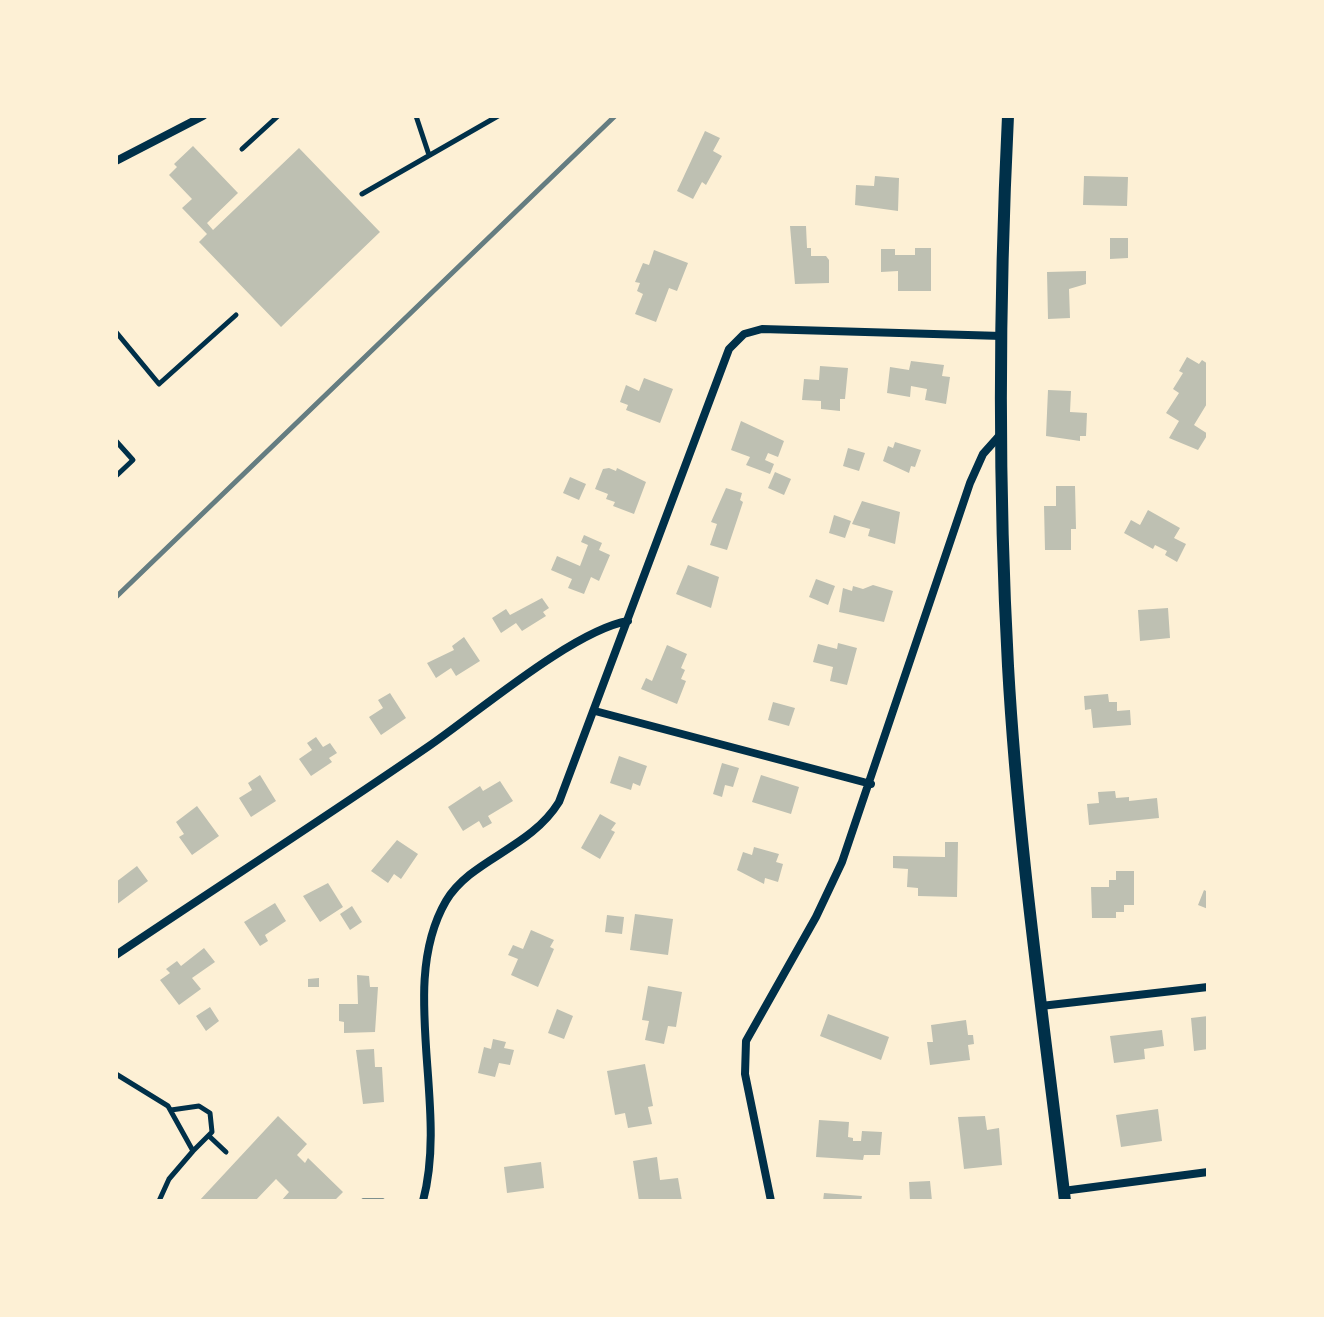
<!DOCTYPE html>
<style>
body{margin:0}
#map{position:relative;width:1324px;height:1317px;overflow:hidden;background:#fdf0d5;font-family:"PT Sans Narrow",sans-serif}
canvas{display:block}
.frame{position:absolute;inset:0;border:118px solid #fdf0d5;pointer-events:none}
</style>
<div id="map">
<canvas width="1324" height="1317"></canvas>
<div class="frame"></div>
</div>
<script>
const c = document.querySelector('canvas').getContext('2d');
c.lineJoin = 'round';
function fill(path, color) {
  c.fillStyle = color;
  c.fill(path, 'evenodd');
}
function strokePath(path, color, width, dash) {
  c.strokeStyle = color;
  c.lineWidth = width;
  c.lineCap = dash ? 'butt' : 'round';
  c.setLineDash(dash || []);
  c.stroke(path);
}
const building = new Path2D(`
 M705,131L720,138L713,151L722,156L706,185L702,182L693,199L677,191Z
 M193,146L238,193L207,223L213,230L299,148L380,232L281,327L199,242L207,234L182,208L192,199L169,175L177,167L174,164Z
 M875,176L899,178L898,211L855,205L856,185L874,186Z
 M1084,176L1128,177L1127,206L1083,205Z
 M790,226H806L807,248H811V256H826L829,260V283L795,284Z
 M1110,238H1128V258L1110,259Z
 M915,248H931V291H898V271L881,272V249H895V255H915Z
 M654,250L688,263L677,291L669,288L656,322L635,314L643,294L637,291L640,283L635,282L643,263L649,265Z
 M1086,271V284L1069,289L1070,318L1048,319L1047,272Z
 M1187,357L1199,364L1202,360L1208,364V402L1194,425L1208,434L1198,450L1169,438L1179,421L1166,413L1179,393L1173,389L1183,373L1179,371Z
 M911,361L944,365L942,376L950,377L946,404L925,400L927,389L911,386L910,397L887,393L890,367L909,370Z
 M820,366L848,368L845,399H840V411L821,409V401L802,400L804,379L819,380Z
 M644,378L673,389L660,423L626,410L628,405L620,402L626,385L639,391Z
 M1048,390L1071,391L1070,412L1087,413L1086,436H1080V441L1046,436Z
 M741,421L784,441L778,457L768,453L765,460L774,464L770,474L746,465L750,457L731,450Z
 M895,442L921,450L915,467L911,466L909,473L883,461L888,446L893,448Z
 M848,448L865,453L859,471L843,466Z
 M609,468L616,471L617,468L646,482L634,514L613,506L615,502L606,499L608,494L595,489L603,469Z
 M775,472L791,479L784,495L768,488Z
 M570,477L586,484L579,500L563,493Z
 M1056,486H1075L1076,529H1071V550H1045L1044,506H1056Z
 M726,488L742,493L740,500L743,502L727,550L710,545L717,524L711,522Z
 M862,501L900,512L895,544L868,536L870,529L852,524Z
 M1148,510L1180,528L1174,538L1186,544L1177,562L1165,555L1167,551L1155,545L1153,549L1124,533L1131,520L1140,525Z
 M834,515L851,521L845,538L829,533Z
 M584,535L602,543L599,550L610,555L599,581L591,577L584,594L568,588L572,579L551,570L557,556L580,566L588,545L581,542Z
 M688,565L719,577L711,608L676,594Z
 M816,579L835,586L828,605L809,597Z
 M873,585L893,591L884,622L839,612L843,588L852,591L853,586L863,589Z
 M542,598L549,608L543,612L546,616L522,631L516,623L501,633L492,618L506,609L510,615Z
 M1168,608L1170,638L1140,641L1138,610Z
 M464,637L480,661L456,676L451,668L436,678L427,663L454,650L452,646Z
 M838,643L857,648L847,685L830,681L833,667L813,662L818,644L837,649Z
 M667,645L687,654L681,668L685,670L681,679L686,681L677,704L641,689L646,678L652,681Z
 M390,693L406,718L381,735L369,717L383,708L378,700Z
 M1108,694L1109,702H1117V711L1130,710L1131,725L1093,728L1091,709L1085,710L1084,696Z
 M773,702L795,708L789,726L768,720Z
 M316,737L323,747L330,743L337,753L329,758L332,762L311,776L299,759L312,750L307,743Z
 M619,756L647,766L640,786L633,783L631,790L610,783Z
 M722,763L739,768L733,787L725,785L722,797L713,794Z
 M260,775L276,801L251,817L239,798L252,790L248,783Z
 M761,775L799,787L791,814L752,802Z
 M500,781L513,801L488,816L492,823L483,828L479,821L463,831L448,807L480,786L483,791Z
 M1115,791L1116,798L1129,797V801L1157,798L1159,818L1089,825L1087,804L1099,803L1098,792Z
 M197,806L219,836L192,855L179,837L184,834L176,822Z
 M600,814L616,823L611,830L615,832L600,859L581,848Z
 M397,840L418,854L401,879L394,874L388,883L371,871Z
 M945,842H958L957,897L918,896V888L907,887L908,869L893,868V856L945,857Z
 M754,847L779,854L776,862L783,864L778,882L765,878L764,884L737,870L743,852L752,855Z
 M137,866L148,881L116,905V882Z
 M1116,871H1134V905H1124V912H1116V918H1092L1091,887H1109V880H1116Z
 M328,883L343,907L320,922L303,896Z
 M1204,890L1208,892V909L1198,905Z
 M275,903L286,921L265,935L268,941L260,946L244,922Z
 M352,906L362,922L350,930L340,914Z
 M635,914L673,919L668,955L630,950Z
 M607,915L624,917L622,934L605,932Z
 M531,930L554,940L550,947L554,949L538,987L511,975L518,959L508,955L513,945L523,949Z
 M204,948L215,962L192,978L201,989L179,1005L160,980L170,973L166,969L177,961L181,966Z
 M357,975L369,976L370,987H378L375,1032L344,1033V1022L339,1021V1004H358Z
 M319,978V987H308V979Z
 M648,986L682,992L676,1027L668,1026L664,1044L645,1040L649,1021L642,1020Z
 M210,1007L219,1021L206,1031L196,1016Z
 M557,1009L573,1016L564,1039L548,1033Z
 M828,1014L889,1037L881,1060L820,1036Z
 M1208,1016V1049L1194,1051L1191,1018Z
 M966,1020L968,1035H973L974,1044L968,1045L970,1060L930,1065L927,1042H933L931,1025Z
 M1162,1030L1164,1046L1144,1049L1145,1059L1114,1063L1110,1036Z
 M493,1039L506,1042L504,1048L514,1050L510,1065L499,1063L495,1077L478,1073L484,1047L491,1049Z
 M374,1049L375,1067H382L384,1102L363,1104L356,1050Z
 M645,1064L653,1106L648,1107L652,1124L628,1128L625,1113L615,1115L607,1071Z
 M1158,1109L1162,1141L1121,1147L1116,1115Z
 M278,1116L307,1144L297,1155L305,1163L308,1158L343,1192L334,1201H281L289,1192L276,1179L255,1201H199Z
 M985,1116L987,1130L999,1128L1002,1165L964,1169L958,1117Z
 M819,1120L849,1122L848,1137L853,1138V1141H861L862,1131L882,1132L880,1155H864L863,1160L816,1157Z
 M657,1157L660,1180L678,1178L682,1201H639L633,1161Z
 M541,1162L544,1188L507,1193L504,1167Z
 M930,1181L932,1201H910L909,1182Z
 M824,1193L862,1196L861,1201H823Z`);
const path = new Path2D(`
 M116,1199V1201`);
const service = new Path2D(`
 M416,116L429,155
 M242,149L278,116
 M362,194L498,116
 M116,332L159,384L236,315
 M116,441L133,460L116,476
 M116,1074L168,1106L193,1151L169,1179L159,1201
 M171,1110L199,1106L210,1113L212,1132L193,1151
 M209,1136L226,1152
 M363,1201H383`);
const minor = new Path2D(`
 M116,161L203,116
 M595,711L871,784
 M116,955C220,885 326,817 429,746C477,713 574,630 628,621
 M1041,1006L1208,987
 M1063,1191L1208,1172
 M423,1201C449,1105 397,985 446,901C471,859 530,849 559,802L729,349L744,334L762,329L1002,336
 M771,1201L745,1074L746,1041L816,917L842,862L970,483L983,454L1000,435`);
const tertiary = new Path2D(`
 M1008,116C999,299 998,483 1008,666C1018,845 1044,1023 1065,1201`);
const rail = new Path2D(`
 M116,597L615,116`);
fill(building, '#bec0b2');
strokePath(path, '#003049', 3);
strokePath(service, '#003049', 5);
strokePath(minor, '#003049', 8);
strokePath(tertiary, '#003049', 12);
strokePath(rail, '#657d81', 5);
</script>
